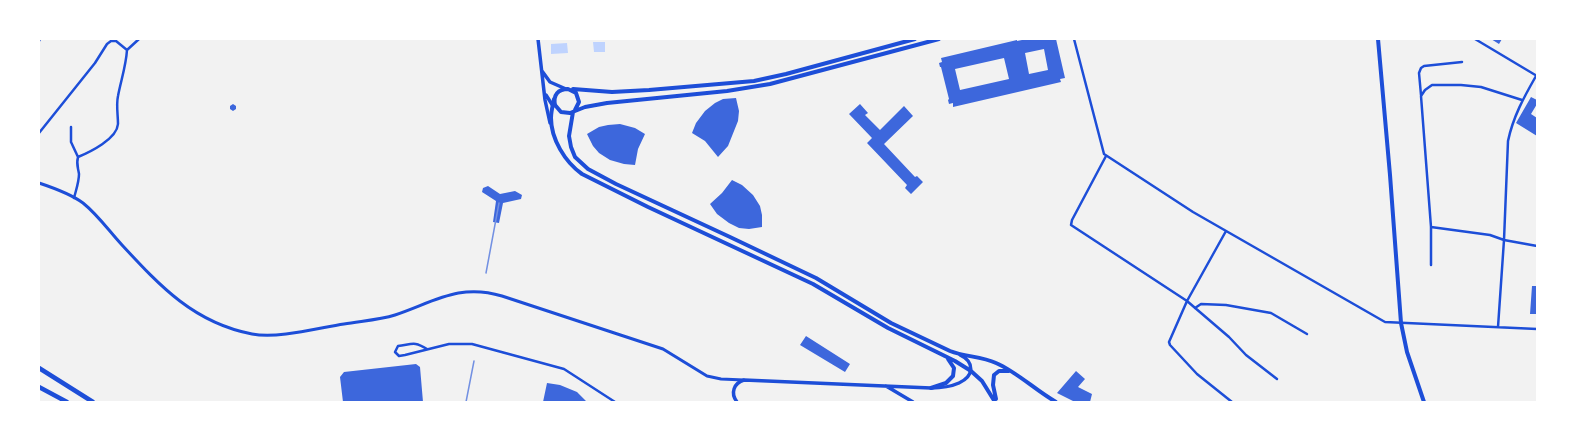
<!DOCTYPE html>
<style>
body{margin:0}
#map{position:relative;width:1576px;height:441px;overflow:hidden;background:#f2f2f2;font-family:Figtree,sans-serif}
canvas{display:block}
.frame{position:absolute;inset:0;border:40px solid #fff;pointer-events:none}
</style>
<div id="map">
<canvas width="1576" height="441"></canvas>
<div class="frame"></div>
</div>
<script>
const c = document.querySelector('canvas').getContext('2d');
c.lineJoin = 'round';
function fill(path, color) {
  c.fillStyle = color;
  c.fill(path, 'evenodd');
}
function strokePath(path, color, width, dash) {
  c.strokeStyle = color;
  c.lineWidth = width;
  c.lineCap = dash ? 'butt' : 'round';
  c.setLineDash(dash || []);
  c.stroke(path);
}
const water = new Path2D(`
 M593,42H605V52H594Z
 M567,43L568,53L551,54V44Z`);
const building = new Path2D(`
 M1027,39H1056L1065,78L1060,79L1061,82L953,107V103L949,104L948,100L949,99L941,67H940L939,63L942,62L941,58L1017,40V41ZM1044,49L1048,70L1029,74L1025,53ZM1004,58L1009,79L960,90L955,69Z
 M1491,39H1502L1499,44Z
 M1531,97L1537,100V104L1531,114L1537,118V136L1516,123Z
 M736,98L739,111L738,121L728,146L718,157L705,141L692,133L696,123L705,111L715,103L723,99Z
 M233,104L236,106V109L233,111L230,109V106Z
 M860,104L868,113L865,115L880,130L904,106L913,116L884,144L915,177L917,176L923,182L911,194L905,188L907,185L867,143L872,138L849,114Z
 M620,124L635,128L645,134L638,149L635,165L624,164L610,160L599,153L593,146L587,134L599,127L608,125Z
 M732,180L742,185L753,195L760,206L762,215V227L749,229L739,228L729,223L717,214L710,204L722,193Z
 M488,186L500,194L515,191L522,195L521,199L503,203L499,223L493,222L496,201L482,192L483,188Z
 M1532,286H1537V314H1530Z
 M806,336L850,364L845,372L800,345Z
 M416,364L420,367L423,402H343L340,377L344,372Z
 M1076,371L1085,379L1078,387L1092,394L1090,402H1075L1057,393Z
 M547,383L560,385L577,392L587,402H543Z`);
const minor = new Path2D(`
 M1074,39L1104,154L1193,212L1385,322L1537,329
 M1475,39L1537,76
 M39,41L40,39
 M1421,95L1419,73L1421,68L1424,66L1462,62
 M71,127V142L78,157
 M39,133L95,63L107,44L111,41H116L127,50
 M1106,156L1072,220L1071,225L1187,301L1229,337L1246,355L1277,379
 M74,198C76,190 79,182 79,174C78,167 76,164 78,157C90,152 117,139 118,124C118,115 116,105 118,96C121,80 126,66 127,50L139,39
 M1431,227L1490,235L1504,240L1537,246
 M1226,231L1187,301L1169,342L1170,345L1197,374L1232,402
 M1431,265V227L1421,96L1425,90L1432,85H1461L1481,87L1522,100
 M1195,308L1201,304L1226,305L1271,313L1307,334
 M1498,327L1504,240L1508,141C1513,117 1524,97 1536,76
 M427,349C414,341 413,344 398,346L395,352L399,356L405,355L449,344H472L564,369L615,402`);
const tertiary = new Path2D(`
 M39,183C54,188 71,194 83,203C98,215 109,231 122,245C160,286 194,323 252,334C278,339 318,328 344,324C361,321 379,320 395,315C434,302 459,283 502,296L663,349L707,376L721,379L744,380`);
const secondary = new Path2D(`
 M538,39L545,100L550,123
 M542,71L550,82L566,89
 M546,95L553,106
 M886,386L913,402
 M737,402C730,393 734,383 744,380L931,388C941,388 950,387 959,383C974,376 975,362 960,355`);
const primary = new Path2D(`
 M1378,39L1390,175L1401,323L1407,352L1424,402
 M573,89L612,92L649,90L754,81L786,74L915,39
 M554,99C553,105 551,111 551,118C551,139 565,162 582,174L648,207L813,284L888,328L955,361L971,371L982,381L995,402
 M575,110L579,102L576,93L568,89C558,89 553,95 555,105L561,112L570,113L585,107L607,103L727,91L770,84L939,39
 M573,112L569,136L571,147L575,157L588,169L616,184L730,237L816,278L891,323L950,351C965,357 981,356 996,363C1017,372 1035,390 1056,402
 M931,388L946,383L953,376L954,368L948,359
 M996,399L993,385L994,375L999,371H1009`);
const trunk = new Path2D(`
 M39,368L93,402
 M39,387L67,402`);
const rail = new Path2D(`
 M486,273L499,203
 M466,402L474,361`);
fill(water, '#bfd3fe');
fill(building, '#3d67dc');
strokePath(minor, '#1d4ed8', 2.5);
strokePath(tertiary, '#1d4ed8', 3);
strokePath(secondary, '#1d4ed8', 3.5);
strokePath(primary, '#1d4ed8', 4);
strokePath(trunk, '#1d4ed8', 4.5);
strokePath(rail, '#7290e2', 1.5);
</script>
